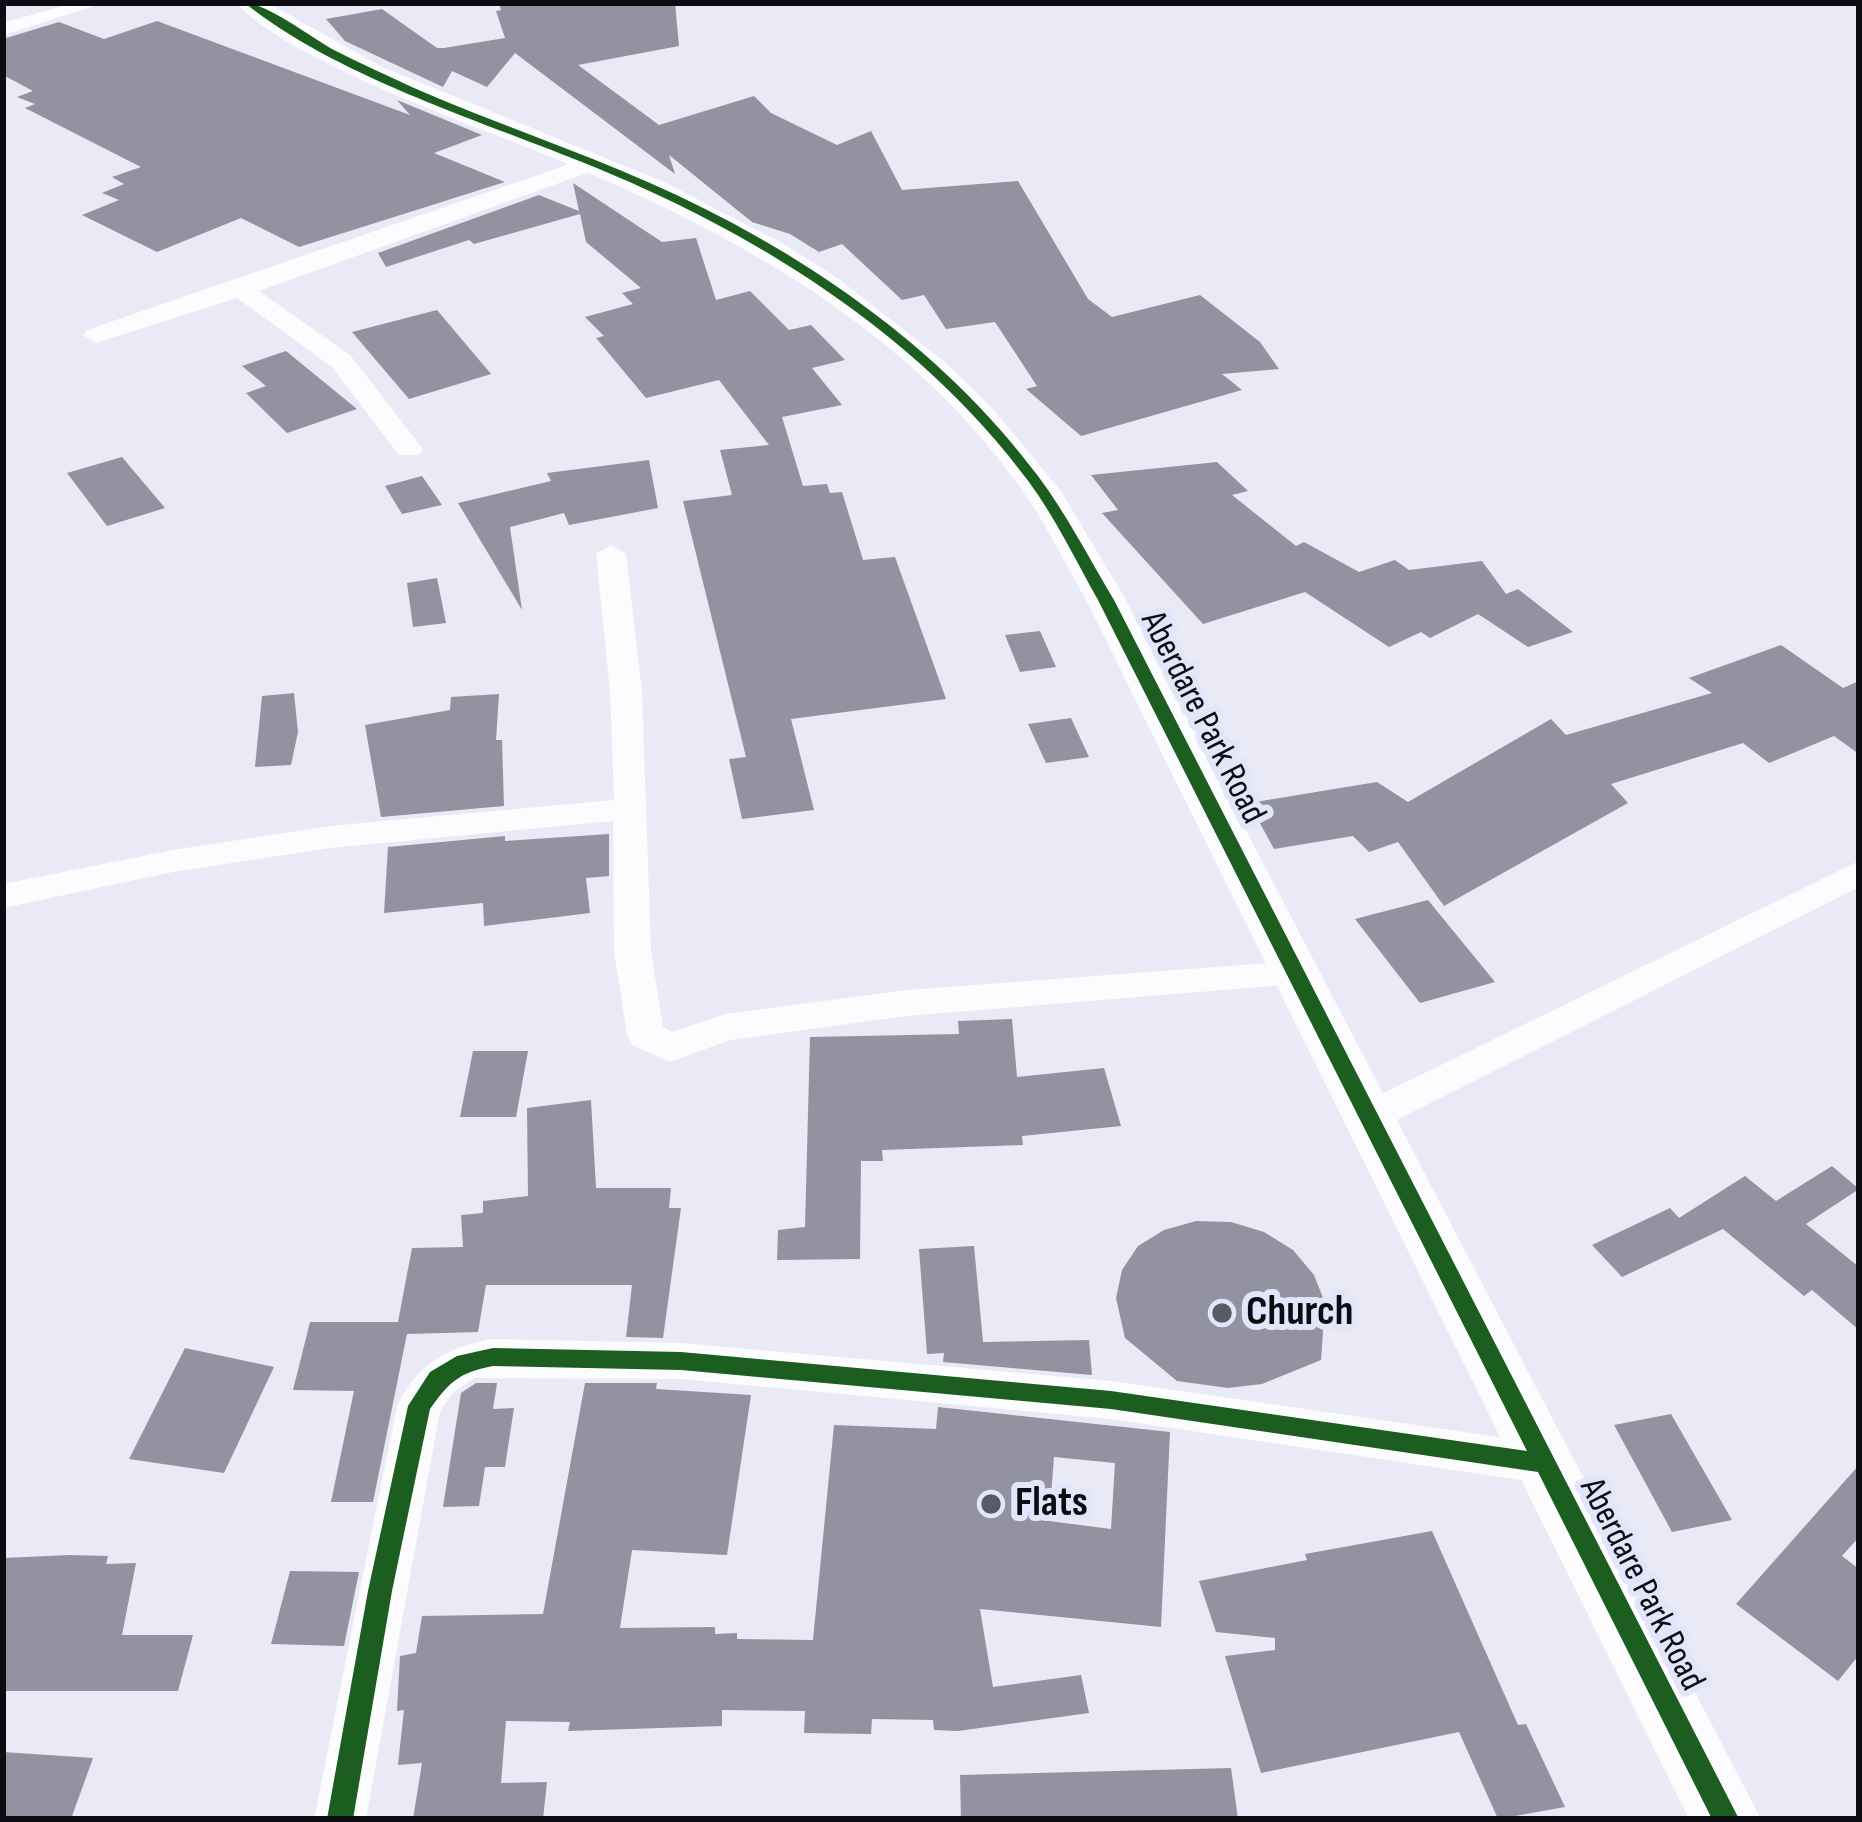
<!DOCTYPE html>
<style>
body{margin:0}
#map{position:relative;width:1862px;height:1822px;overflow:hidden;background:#e9eaf5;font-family:"Sofia Sans Condensed",sans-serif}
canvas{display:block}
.frame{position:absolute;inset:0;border:6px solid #0c0c13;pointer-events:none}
</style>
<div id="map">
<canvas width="1862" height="1822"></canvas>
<div class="frame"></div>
</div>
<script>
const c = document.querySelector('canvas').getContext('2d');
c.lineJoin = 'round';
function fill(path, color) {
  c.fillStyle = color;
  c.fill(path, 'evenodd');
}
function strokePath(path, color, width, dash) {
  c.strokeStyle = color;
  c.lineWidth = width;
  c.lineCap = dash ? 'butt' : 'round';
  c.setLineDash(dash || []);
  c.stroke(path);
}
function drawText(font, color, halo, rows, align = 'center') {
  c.font = font + ' "Sofia Sans Condensed",sans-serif';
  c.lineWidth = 12;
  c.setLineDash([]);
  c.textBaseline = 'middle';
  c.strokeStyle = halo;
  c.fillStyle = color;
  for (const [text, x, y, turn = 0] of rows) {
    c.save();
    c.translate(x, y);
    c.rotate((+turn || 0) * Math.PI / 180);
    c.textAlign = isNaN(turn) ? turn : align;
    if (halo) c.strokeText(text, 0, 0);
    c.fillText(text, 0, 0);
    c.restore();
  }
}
const building = new Path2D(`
 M499,3H675L679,46L578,65L659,125L754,96L771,113L837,145L871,131L902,190L1018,181L1088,299L1112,317L1200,295L1260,342L1279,369L1222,374L1242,390L1081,436L1026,389L1037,386L995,322L946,329L924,295L902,300L842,244L819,252L790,234L752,222L669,155L675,174L515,53L487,87L452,71L443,87L345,41L326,19L382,9L437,48H444L505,38L496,11L501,10Z
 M157,21L410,115L397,100L482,135L434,153L505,182L299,247L241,218L157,252L82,215L119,200L102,193L124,184L112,177L141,167L25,108L35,104L17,97L33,91L3,75V39L59,22L104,39Z
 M573,183L662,242L696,238L716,300L750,291L789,330L811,325L845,360L812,368L842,405L782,417L803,486L827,484L830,493L842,492L863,560L895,557L946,699L791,719L814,810L742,819L729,759L746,757L683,501L732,495L720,450L769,445L719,380L646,398L596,338L604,336L585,317L633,304L622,293L641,288L586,242L580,214L474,244L469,240L386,267L378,253L539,195L579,211Z
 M437,310L491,374L409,399L352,332Z
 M286,351L357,409L287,433L246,393L266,386L242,366Z
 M122,457L165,508L107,526L67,473Z
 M649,460L658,508L569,525L564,513L510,527L522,610L458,503L551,481L547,473Z
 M1217,462L1248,491L1232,495L1296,546L1304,542L1359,572L1395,560L1409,570L1482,561L1506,594L1518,589L1573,632L1528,647L1478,614L1430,638L1421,632L1389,647L1305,592L1203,624L1102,513L1118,510L1091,475Z
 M422,476L442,505L402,514L385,486Z
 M437,578L446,623L413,627L407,583Z
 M1040,631L1056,667L1020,672L1005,635Z
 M1781,645L1843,688L1859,681V754L1834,736L1769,763L1743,743L1611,784L1628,803L1444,906L1398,842L1369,852L1353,836L1274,849L1249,803L1377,782L1408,802L1551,719L1566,735L1712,693L1689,678Z
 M294,693L298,732L291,765L255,767L262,696Z
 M499,694L496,740H502L504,806L381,817L365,725L450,710L451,697Z
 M1071,718L1089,757L1046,763L1028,724Z
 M609,834V876L586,878L590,913L484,926L483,903L384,913L388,847L505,836V841Z
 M1428,900L1495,982L1420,1003L1355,919Z
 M1012,1019L1017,1077L1104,1068L1121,1126L1022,1136L1023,1145L882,1150L883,1161H861L860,1259L777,1260L778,1230L805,1227L810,1037L959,1034L958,1021Z
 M473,1051H528L516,1117H460Z
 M591,1100L596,1188H671L669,1208H681L663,1338L626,1337L632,1285H486L478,1332L407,1334L373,1502H331L354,1391L293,1390L310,1322H398L412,1248L463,1247L461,1215L483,1213V1201L528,1196L527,1108Z
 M1832,1166L1859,1189L1806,1224L1859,1267V1330L1812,1290L1804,1296L1723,1229L1622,1277L1592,1245L1670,1208L1679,1218L1745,1176L1776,1201Z
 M1196,1221L1231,1222L1264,1232L1293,1250L1314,1275L1325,1303L1321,1360L1262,1384L1228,1388L1177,1381L1125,1338L1116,1298L1122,1270L1138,1246L1164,1230Z
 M974,1246L983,1342L1089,1340L1092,1375L943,1362L944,1353L927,1354L919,1249Z
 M185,1348L274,1367L224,1473L129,1459Z
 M476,1383H497L493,1409L514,1408L505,1467H485L479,1506L443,1507L461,1393Z
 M585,1383H657L656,1389L751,1395L727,1555L632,1550L620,1628L715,1627V1634L737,1633V1639L813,1640L834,1425L936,1429L938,1407L1170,1432L1161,1627L980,1609L993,1687L1081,1675L1089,1713L958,1731L934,1730L933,1720L872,1719L871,1734L804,1733L805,1711L722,1710V1726L568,1731L570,1722L506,1721L501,1783L547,1782L543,1819H413L422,1763L398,1765L404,1710L397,1711L400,1656L416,1653L422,1616L543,1614ZM1054,1457L1115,1463L1111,1529L1049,1521Z
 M1671,1414L1732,1520L1672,1532L1614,1425Z
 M1859,1465V1537L1842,1556L1859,1569V1655L1838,1681L1736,1604Z
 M1432,1531L1518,1725L1526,1724L1565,1807L1498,1819L1459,1732L1261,1773L1225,1656L1275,1650V1638L1216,1632L1199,1581L1307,1560L1305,1554Z
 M70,1555L108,1556L106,1564L136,1563L122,1635H193L178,1691H3V1558Z
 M290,1571L359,1572L344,1646L271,1644Z
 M3,1752L93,1758L71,1819H3Z
 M1231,1768L1238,1819H961L960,1775Z`);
const street = new Path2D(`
 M73,3H104L3,35V23Z
 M593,156L604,163L601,168L259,291L350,355L423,449L419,455H399L332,367L237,298L96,343L83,335L87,330Z
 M611,545L626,554L642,691L651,951L663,1027L672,1032L725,1014L907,990L1296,961L1309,965L1315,974L1309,983L907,1016L730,1040L670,1062L632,1045L627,1035L614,951L613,821L330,848L173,872L3,908V884L173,850L330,826L614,800L610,691L596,554Z
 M1859,861V887L1381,1128L1367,1133L1353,1128L1347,1118L1353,1108Z
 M493,1339L681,1343L1111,1381L1541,1443L1557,1449L1564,1463L1557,1477L1541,1483L1111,1419L681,1379L475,1378L454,1392L440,1411L366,1819H314L397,1406C418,1363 447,1347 493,1339Z`);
const secondary = new Path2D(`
 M237,3H268L382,67L662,181L782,243L839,279L945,362L993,409L1061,491L1126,600L1761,1819H1689L1086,600C1065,563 1046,524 1022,490C898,313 698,214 503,138C439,113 279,53 237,3Z`);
const cycleway = new Path2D(`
 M245,3C266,3 311,37 332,49C359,63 387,75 414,88C492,122 573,149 650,183C798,248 941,346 1038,476C1067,515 1089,558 1114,600L1739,1819H1712L1538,1472L1111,1409L681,1370L493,1366C460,1372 449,1382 430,1409L392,1591L353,1819H327L368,1591L408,1406L430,1372L457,1356L493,1348L681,1352L1111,1391L1527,1451L1098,600C1076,561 1056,519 1029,482C919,333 752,230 582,162C475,119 334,75 245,3Z`);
const markers = [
 [1222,1313,12,"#595a62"],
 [991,1504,12,"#595a62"]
];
const streetNames = [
 ["Aberdare Park Road",1202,718,63],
 ["Aberdare Park Road",1641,1585,63]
];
const nearPoinames = [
 ["Church",1246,1313],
 ["Flats",1015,1504]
];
fill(building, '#9292a1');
fill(street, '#fcfcfe');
fill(secondary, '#fcfcfe');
fill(cycleway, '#1b5e20');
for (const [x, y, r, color] of markers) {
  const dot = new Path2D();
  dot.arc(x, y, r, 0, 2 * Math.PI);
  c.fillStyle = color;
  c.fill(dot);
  strokePath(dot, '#e3e5fb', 4.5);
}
drawText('36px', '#0c0c13', '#e3e5fb', streetNames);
drawText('bold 42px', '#0c0c13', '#e3e5fb', nearPoinames, 'left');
</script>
